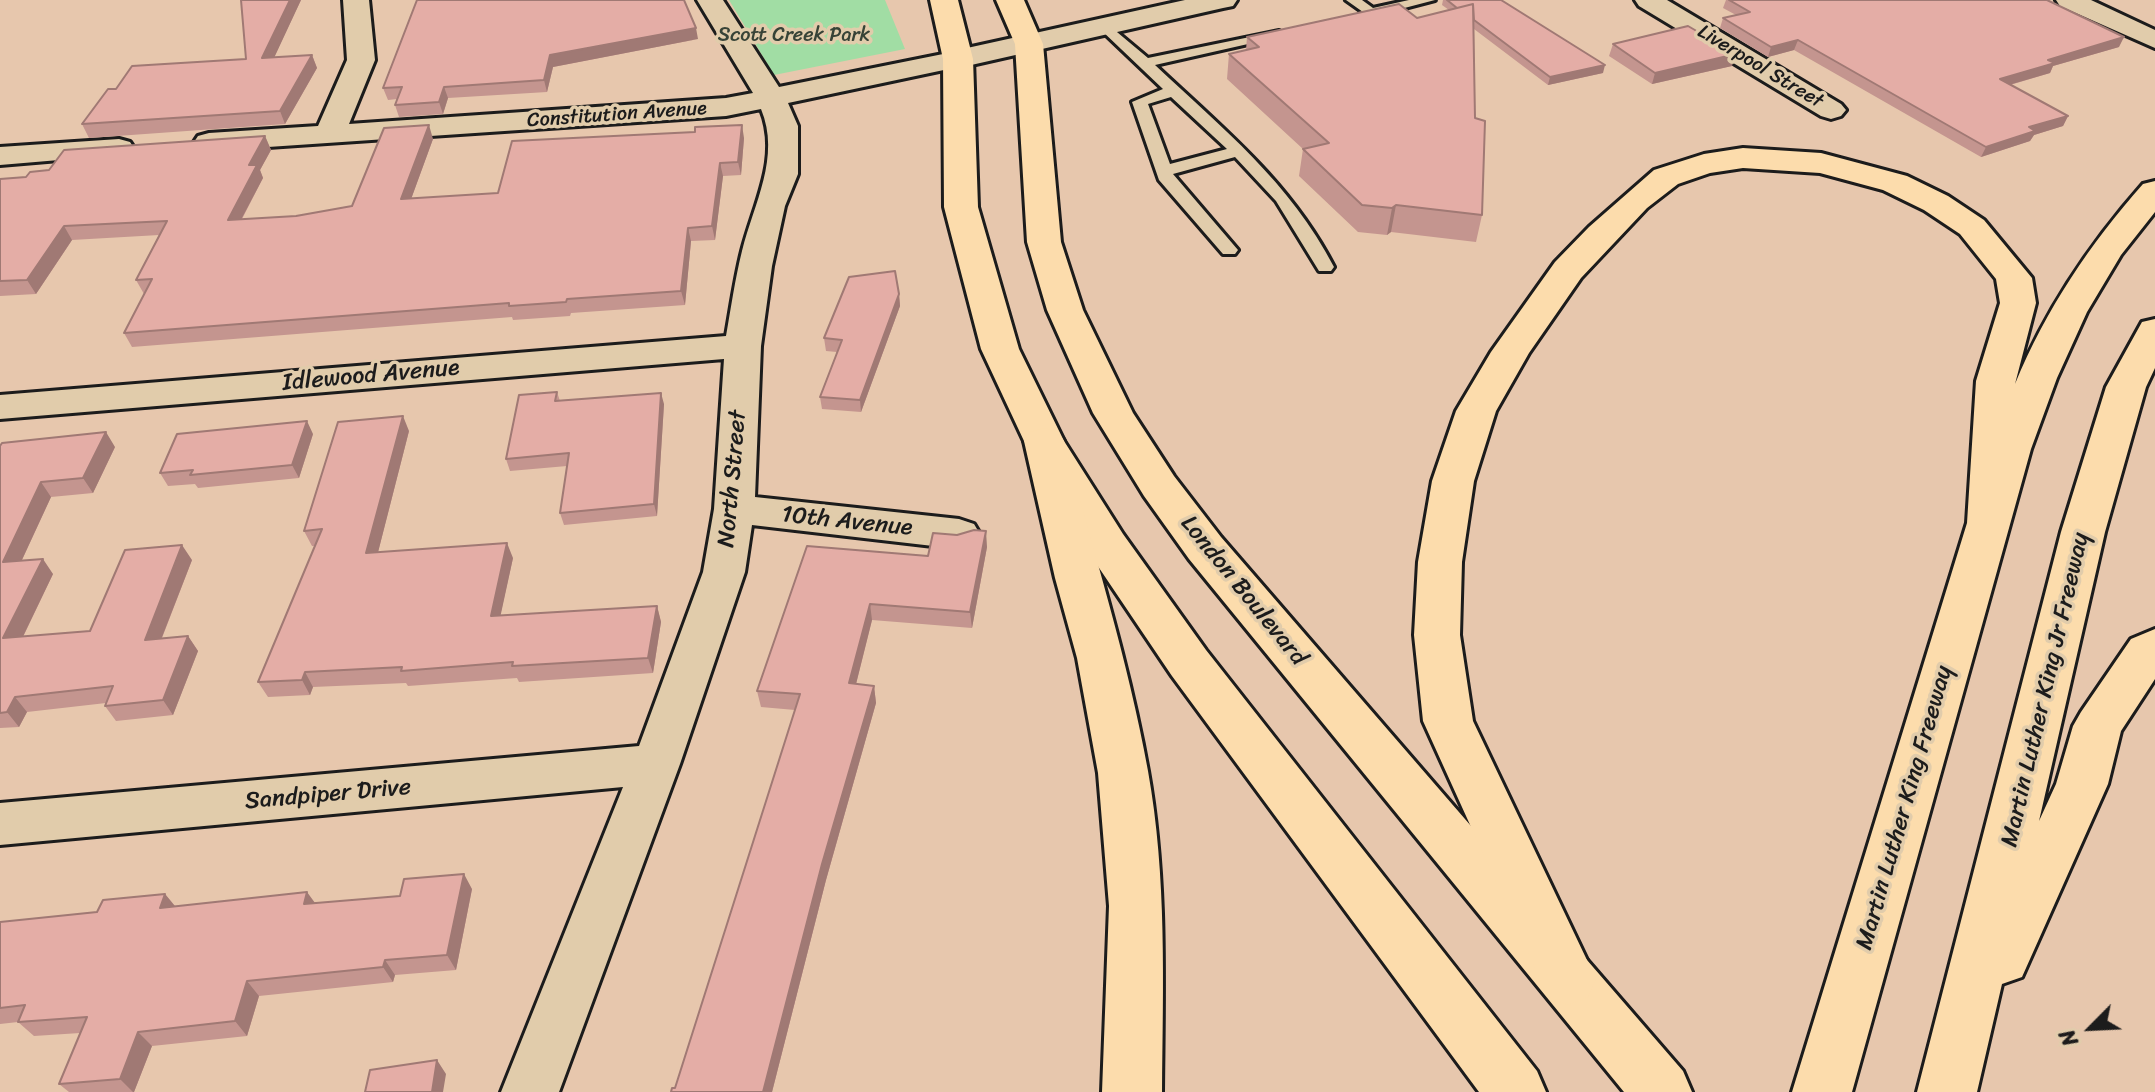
<!DOCTYPE html>
<style>
body{margin:0}
#map{position:relative;width:2155px;height:1092px;overflow:hidden;background:#e7c7ad;font-family:Sriracha,sans-serif}
canvas{display:block}
.north{position:absolute;left:2051px;top:988px;width:80px;height:80px;-webkit-text-stroke:6px #e1ccab;paint-order:stroke;rotate:246deg;font-size:22px;font-weight:700;line-height:32px;text-align:center;color:#1c1c1c}
.north::after{content:'';display:block;margin:auto;width:28px;height:36px;background:#1c1c1c;clip-path:polygon(50% 0,100% 100%,50% 72%,0 100%)}
</style>
<div id="map">
<canvas width="2155" height="1092"></canvas>
<div class="north">N</div>
</div>
<script>
const c = document.querySelector('canvas').getContext('2d');
c.lineJoin = 'round';
function fill(path, color) {
  c.fillStyle = color;
  c.fill(path, 'evenodd');
}
function strokePath(path, color, width, dash) {
  c.strokeStyle = color;
  c.lineWidth = width;
  c.lineCap = dash ? 'butt' : 'round';
  c.setLineDash(dash || []);
  c.stroke(path);
}
function drawText(font, color, halo, rows, align = 'center') {
  c.font = font + ' Sriracha,sans-serif';
  c.lineWidth = 7;
  c.setLineDash([]);
  c.textBaseline = 'middle';
  c.strokeStyle = halo;
  c.fillStyle = color;
  for (const [text, x, y, turn = 0] of rows) {
    c.save();
    c.translate(x, y);
    c.rotate((+turn || 0) * Math.PI / 180);
    c.textAlign = isNaN(turn) ? turn : align;
    if (halo) c.strokeText(text, 0, 0);
    c.fillText(text, 0, 0);
    c.restore();
  }
}
const green = new Path2D(`
 M729,0H885L905,49L774,75Z`);
const service = new Path2D(`
 M1346,0H1362L1373,8L1409,0H1435L1370,17Z
 M1105,22L1148,58L1279,31V37L1155,65C1222,128 1290,182 1334,267L1331,271H1319L1276,201L1235,157L1173,174L1238,250L1235,254H1223L1159,180L1132,102L1163,89L1100,29V23ZM1171,97L1227,149L1170,164L1148,104Z`);
const minor = new Path2D(`
 M343,0H369L375,60L349,124L726,98L753,93L697,0H723L779,87L958,51L968,53L972,59L968,65L958,67L788,103L798,126V174L785,206L772,266L761,346L755,497L959,519L974,524L980,534L974,544L959,549L752,525L745,572L680,764L559,1092H501L623,787L0,845V803L639,746L703,572L714,509L724,359L0,419V395L726,336C731,308 735,279 742,251C754,203 781,157 761,109L726,116L209,151L198,148L194,142L198,136L209,133L318,126L347,60Z
 M1635,0H1667L1841,104L1846,110L1841,116L1831,119L1821,116L1639,6Z
 M2056,0H2091L2155,30V48L2060,6Z
 M119,139L130,142L134,148L130,154L0,165V147Z`);
const tertiary = new Path2D(`
 M1185,0H1237L1233,6L1223,8L958,68L948,65L943,59L948,53L958,50Z`);
const primary = new Path2D(`
 M930,0H958L973,59L978,207L1019,349L1064,441L1123,534L1206,650L1537,1071L1546,1092H1479L1172,676L1091,556L1024,441L981,349L944,207L943,59Z
 M996,0H1024L1043,44L1061,242L1083,310L1133,413L1174,476L1221,537L1683,1071L1692,1092H1624L1189,559L1144,496L1093,413L1047,310L1027,242L1015,44Z`);
const motorway = new Path2D(`
 M1743,148L1821,153L1907,176L1948,196L1984,220L2032,278L2036,303L2015,384C2046,309 2090,244 2143,184L2155,181V212L2121,255L2087,312L2057,378L2031,449L1852,1092H1792L1967,523L1976,381L2000,303L1996,279L1960,234L1924,210L1883,190L1820,173L1743,168L1710,173L1678,184L1647,208L1581,278L1529,353L1496,411L1474,481L1462,562L1460,635L1473,721L1596,979L1588,997L1568,1005L1548,997L1423,721L1414,635L1418,562L1432,481L1456,411L1491,352L1555,262L1589,227L1654,170L1704,154Z
 M2155,319V368L2146,387L2105,532L2039,821L2056,784L2073,726L2081,712L2131,639L2155,629V679L2121,731L2108,784L2022,977L2002,984L1977,1092H1917L2061,532L2106,387L2142,322Z
 M1044,428L1058,432L1064,441C1093,551 1128,659 1148,771C1167,877 1163,985 1162,1092H1102L1109,906L1098,773L1077,658L1055,578L1024,441L1030,432Z`);
const wall = new Path2D(`
 M241,0H301L274,57L312,55L317,68L285,124L89,138L82,124L116,89L246,59Z
 M1443,0H1501L1603,73L1548,85L1474,29L1475,118L1482,215L1476,242L1391,232L1387,235L1358,232L1299,176L1303,149L1227,79L1229,54L1246,50L1247,37L1417,18L1449,10L1442,5Z
 M1726,0H2047L2119,47L2053,66L2050,73L2010,85L2068,116L2063,126L2034,135L2030,141L1981,157L1794,50L1768,57L1720,28L1723,18L1736,15L1723,8Z
 M698,39L553,67L547,92L448,98L443,114L399,117L395,105L397,99L388,100L383,88Z
 M1613,44L1732,66L1652,84L1609,56Z
 M265,136L271,150L260,170L263,178L242,219L296,216L352,206L433,139L411,199L498,193L744,138L741,175L723,176L715,240L691,241L685,305L571,313L570,316L513,320L512,317L132,347L124,333L144,294L136,280L159,235L72,240L36,294L0,296V179L26,177L49,170Z
 M899,294L900,306L861,412L822,409L820,397L837,352L826,351L824,338Z
 M557,392L560,401L664,404L657,516L564,525L560,513L567,466L510,471L506,459Z
 M409,431L378,552L513,558L500,616L657,606L661,622L653,673L519,682L517,678L408,686L406,683L313,687L310,695L268,697L258,682L315,546H312L304,531Z
 M313,434L299,478L198,488L195,484L168,486L160,473Z
 M0,446L115,447L93,493L51,497L22,560L53,574L23,637L90,631L192,560L162,638L188,636L198,651L173,715L116,721L105,706L106,703L27,712L19,727L0,728Z
 M987,547L972,628L872,620L856,684L874,686L876,703L826,880L772,1092H671L675,1088L795,710L761,707L757,691L928,556Z
 M472,889L456,970L395,975L393,982L259,996L247,1036L152,1046L134,1092H69L59,1084L80,1033L34,1036L18,1022L0,1024V922L97,912L165,894L175,906L315,904Z`);
const shadedWall = new Path2D(`
 M290,0H301L268,71L262,58Z
 M696,28L698,39L553,67L547,92L544,80L550,55Z
 M2124,37L2119,47L2053,66L2050,73L1995,89L2000,79L2048,60Z
 M1798,40L1794,50L1768,57L1771,47Z
 M1736,54L1732,66L1652,84L1655,73Z
 M312,55L317,68L285,124L280,111Z
 M1605,65L1603,73L1548,85L1550,77Z
 M444,87L448,98L443,114L439,102Z
 M2068,116L2063,126L2034,135L2030,141L1981,157L1986,147L2029,127Z
 M429,125L433,139L406,213L401,199Z
 M742,125L744,138L741,175L738,162Z
 M265,136L271,150L260,170L263,178L234,233L228,220L249,165Z
 M720,163L723,176L715,240L712,226Z
 M1396,205L1391,232L1387,235L1392,208Z
 M64,226L72,240L36,294L27,280Z
 M688,228L691,241L685,305L681,291Z
 M899,294L900,306L861,412L860,400Z
 M661,393L664,404L657,516L654,504Z
 M403,416L409,431L374,568L366,553Z
 M307,421L313,434L299,478L292,465Z
 M106,432L115,447L93,493L83,478Z
 M41,482L51,497L14,577L3,562Z
 M986,531L987,547L972,628L970,612Z
 M507,543L513,558L497,632L491,616Z
 M182,545L192,560L155,655L145,640Z
 M43,559L53,574L15,653L3,638Z
 M870,604L872,620L852,700L849,683Z
 M657,606L661,622L653,673L648,658Z
 M188,636L198,651L173,715L163,700Z
 M305,672L313,687L310,695L302,680Z
 M874,686L876,703L826,880L772,1092H763L822,864Z
 M15,697L27,712L19,727L7,712Z
 M464,874L472,889L456,970L447,955Z
 M307,892L318,907L304,904Z
 M165,894L178,910L160,908Z
 M385,960L395,975L393,982L383,967Z
 M247,981L259,996L247,1036L235,1021Z
 M138,1032L152,1046L134,1092H133L120,1079Z
 M437,1060L446,1074L443,1092H432Z`);
const building = new Path2D(`
 M241,0H290L262,58L312,55L280,111L82,124L108,89H116L132,66L246,59Z
 M417,0H684L696,28L550,55L544,80L444,87L439,102L395,105L402,87L383,88Z
 M1447,0H1501L1605,65L1550,77L1474,20L1473,4L1457,8Z
 M1729,0H2047L2124,37L2048,60L2055,63L2000,79L2068,116L2029,127L2035,131L1986,147L1798,40L1771,47L1723,18L1750,12Z
 M1399,4L1417,18L1473,4L1475,118L1485,121L1482,215L1396,205L1392,208L1362,205L1303,149L1329,143L1229,54L1259,47L1247,37Z
 M1688,26L1736,54L1655,73L1613,44Z
 M429,125L401,199L498,193L512,141L695,132V127L742,125L738,162L720,163L712,226L688,228L681,291L567,299L566,302L509,306V303L124,333L152,279L136,280L167,221L64,226L27,280L0,281V179L26,177L30,172L49,170L64,150L265,136L249,165H257L228,220L296,216L352,206L384,128Z
 M895,271L899,294L860,400L820,397L842,340L824,338L849,277Z
 M557,392L555,401L661,393L654,504L560,513L569,453L506,459L519,395Z
 M403,416L366,553L507,543L491,616L657,606L648,658L512,666L513,662L401,671L402,667L305,672L302,680L258,682L322,529L304,531L338,422Z
 M307,421L292,465L190,475L193,470L160,473L177,434Z
 M106,432L83,478L41,482L3,562L43,559L3,638L90,631L125,550L182,545L145,640L188,636L163,700L105,706L113,686L15,697L7,712L0,713V446L2,443Z
 M974,530L986,531L970,612L870,604L849,683L874,686L822,864L763,1092H671L672,1088H675L800,694L757,691L807,546L928,556L933,533L957,535Z
 M464,874L447,955L385,960L383,967L247,981L235,1021L138,1032L120,1079L59,1084L87,1017L18,1022L25,1005L0,1008V922L97,912L103,900L165,894L160,908L307,892L304,904L400,896L404,879Z
 M437,1060L432,1092H365L370,1070Z`);
const farParknames = [
 ["Scott Creek Park",794,36]
];
const farStreetnames = [
 ["Liverpool Street",1760,67,31],
 ["Constitution Avenue",617,115,-4]
];
const streetNames = [
 ["Idlewood Avenue",371,376,-5],
 ["North Street",733,479,-85],
 ["10th Avenue",847,522,6],
 ["London Boulevard",1243,591,51],
 ["Martin Luther King Jr Freeway",2046,690,-77],
 ["Sandpiper Drive",328,795,-5],
 ["Martin Luther King Freeway",1905,808,-74]
];
fill(green, '#a1dda4');
strokePath(service, '#1c1c1c', 6);
strokePath(minor, '#1c1c1c', 6);
strokePath(tertiary, '#1c1c1c', 6);
strokePath(primary, '#1c1c1c', 6);
strokePath(motorway, '#1c1c1c', 6);
fill(service, '#e1ccab');
fill(minor, '#e1ccab');
fill(tertiary, '#e1ccab');
fill(primary, '#fcdcac');
fill(motorway, '#fcdcac');
fill(wall, '#c4958f');
fill(shadedWall, '#a07974');
fill(building, '#e4ada6');
strokePath(building, '#a07974', 2);
drawText('20px', '#374337', '#e1ccab', farParknames);
drawText('20px', '#1c1c1c', '#e1ccab', farStreetnames);
drawText('24px', '#1c1c1c', '#e1ccab', streetNames);
</script>
